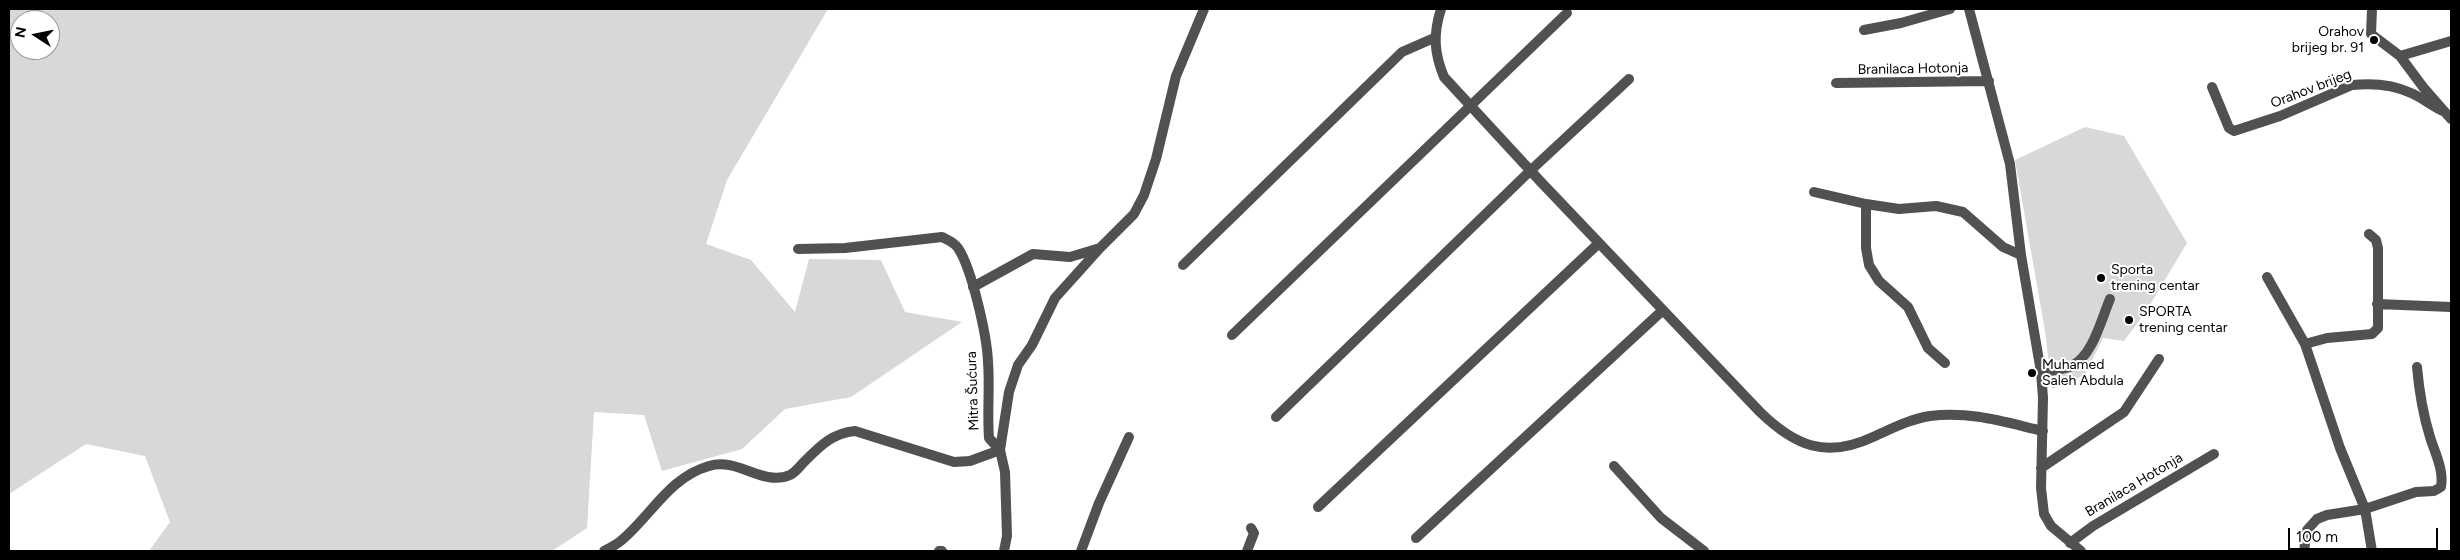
<!DOCTYPE html>
<meta charset="utf-8">
<style>
body{margin:0}
#map{position:relative;width:2460px;height:560px;overflow:hidden;background:#fff;font-family:Figtree,sans-serif}
canvas{display:block}
.frame{position:absolute;inset:0;border:10px solid #000;pointer-events:none}
.north{position:absolute;left:10px;top:10px;width:50px;height:50px;box-sizing:border-box;background:#fff;border:1px solid #999;border-radius:50%;rotate:281deg;font-size:14px;font-weight:700;line-height:20px;text-align:center;color:#000}
.north::after{content:'';display:block;margin:auto;width:18px;height:22px;background:#000;clip-path:polygon(50% 0,100% 100%,50% 72%,0 100%)}
.scale{position:absolute;left:2288px;top:528px;width:150px;height:22px;box-sizing:border-box;border:2px solid #000;border-top:0;padding-left:6px;font-size:15px;line-height:18px;white-space:nowrap;color:#000;-webkit-text-stroke:4px #fff;paint-order:stroke}
</style>
<div id="map">
<canvas width="2460" height="560"></canvas>
<div class="frame"></div>
<div class="north">N</div>
<div class="scale">100 m</div>
</div>
<script>
const c = document.querySelector('canvas').getContext('2d');
c.lineJoin = 'round';
function fill(path, color) {
  c.fillStyle = color;
  c.fill(path, 'evenodd');
}
function strokePath(path, color, width, dash) {
  c.strokeStyle = color;
  c.lineWidth = width;
  c.lineCap = dash ? 'butt' : 'round';
  c.setLineDash(dash || []);
  c.stroke(path);
}
function drawText(font, color, halo, rows, align = 'center') {
  c.font = font + ' Figtree,sans-serif';
  c.lineWidth = 4;
  c.setLineDash([]);
  c.textBaseline = 'middle';
  c.strokeStyle = halo;
  c.fillStyle = color;
  for (const [text, x, y, turn = 0] of rows) {
    c.save();
    c.translate(x, y);
    c.rotate((+turn || 0) * Math.PI / 180);
    c.textAlign = isNaN(turn) ? turn : align;
    if (halo) c.strokeText(text, 0, 0);
    c.fillText(text, 0, 0);
    c.restore();
  }
}
const green = new Path2D(`
 M9,9H828L727,180L706,244L751,260L795,312L809,259L881,260L905,312L962,322L851,397L785,409L742,449L662,471L644,415L594,412L587,528L552,551H149L170,522L145,456L86,444L9,494ZM20,20H50V50H20Z
 M2085,127L2124,136L2187,243L2145,313L2124,341L2103,338L2085,375L2052,389L2045,331L2015,160Z`);
const minor = new Path2D(`
 M1441,9C1433,34 1434,53 1444,77L1540,181L1760,412C1795,446 1826,459 1873,437C1891,429 1910,419 1930,416C1971,411 2004,422 2043,431
 M1969,9L2010,164L2021,255L2041,372L2043,398L2041,488L2044,514L2051,526L2081,551
 M2372,9L2371,34L2400,56L2423,87L2451,119
 M1864,30L1901,23L1950,9
 M2400,56L2451,41
 M1836,83L1989,81
 M2212,87L2229,128L2234,131L2280,116L2352,85C2372,83 2392,84 2411,93C2423,98 2433,107 2445,112
 M1814,192L1866,204L1899,209L1936,206L1963,212L2003,247L2021,255
 M1866,204V248L1869,265L1879,281L1908,307L1928,348L1945,363
 M798,249L845,248L942,237C948,240 954,242 958,248C972,269 987,336 988,362C990,387 987,412 989,438L1000,450L1005,472L1007,536L1004,551
 M1183,265L1402,52L1434,38
 M2267,277L2305,344L2340,448L2365,509L2372,551
 M973,287L1033,254L1070,257L1100,248
 M2377,304L2451,307
 M1232,335L1567,13
 M2305,344L2327,338L2372,334L2378,328V248L2376,240L2369,234
 M2041,372C2051,371 2063,370 2072,366C2093,355 2101,320 2110,299
 M1276,417L1530,171L1629,79
 M1000,450L1009,392L1018,365L1032,345L1055,298L1100,248L1134,214L1144,195L1156,159L1176,76L1204,9
 M1614,466L1661,518L1704,551
 M2041,468L2124,412L2159,359
 M1318,507L1599,243
 M1416,538L1663,310
 M2070,543L2093,526L2214,454
 M604,551C610,548 618,544 623,539C652,514 670,477 709,466C738,457 763,487 790,475C796,472 800,466 804,462C819,447 832,433 855,431L954,462L970,461L1000,450
 M939,551H942
 M1081,551L1099,503L1129,437
 M1247,551L1254,533L1251,528
 M2304,551L2307,530L2317,519L2327,515L2365,509L2416,492L2434,491L2441,487C2444,470 2435,453 2430,437C2423,414 2419,390 2417,367`);
const markers = [
 [2374,40,5,"#000"],
 [2101,278,5,"#000"],
 [2129,320,5,"#000"],
 [2032,373,5,"#000"]
];
const poiNames = [
 ["Orahov",2364,32,"right"],
 ["brijeg br. 91",2364,48,"right"],
 ["Sporta",2111,270],
 ["trening centar",2111,286],
 ["SPORTA",2139,312],
 ["trening centar",2139,328],
 ["Muhamed",2042,365],
 ["Saleh Abdula",2042,381]
];
const streetNames = [
 ["Branilaca Hotonja",1913,69,-1],
 ["Orahov brijeg",2311,89,-21],
 ["Mitra Šućura",973,391,-92],
 ["Branilaca Hotonja",2134,485,-31]
];
fill(green, '#d8d8d8');
strokePath(minor, '#515151', 10);
for (const [x, y, r, color] of markers) {
  const dot = new Path2D();
  dot.arc(x, y, r, 0, 2 * Math.PI);
  c.fillStyle = color;
  c.fill(dot);
  strokePath(dot, '#fff', 2);
}
drawText('14px', '#000', '#fff', poiNames, 'left');
drawText('14px', '#000', '#fff', streetNames);
</script>
